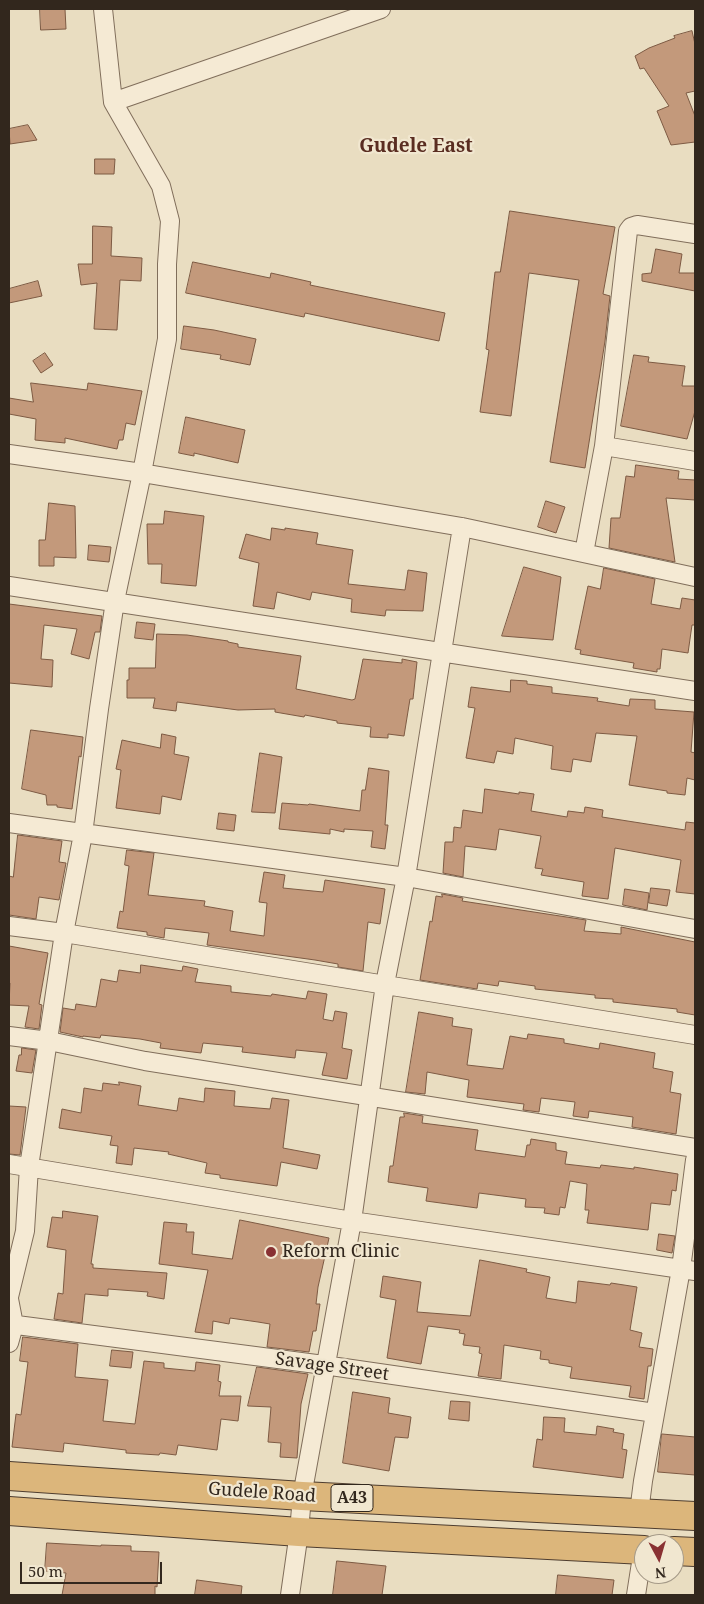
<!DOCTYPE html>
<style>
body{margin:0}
#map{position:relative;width:704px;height:1604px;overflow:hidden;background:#e9ddc1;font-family:"Noto Serif",serif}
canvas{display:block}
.frame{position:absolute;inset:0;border:10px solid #32271d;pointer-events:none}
.north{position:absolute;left:634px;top:1534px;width:50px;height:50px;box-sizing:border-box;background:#f1e7d0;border:1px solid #a59a88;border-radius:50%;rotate:174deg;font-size:14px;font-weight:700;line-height:20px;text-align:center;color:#32271d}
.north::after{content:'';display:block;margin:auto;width:18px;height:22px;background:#893132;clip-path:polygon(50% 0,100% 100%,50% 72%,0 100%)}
.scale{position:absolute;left:20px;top:1562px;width:142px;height:22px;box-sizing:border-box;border:2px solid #32271d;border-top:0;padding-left:6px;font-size:15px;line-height:18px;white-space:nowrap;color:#32271d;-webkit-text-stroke:4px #f1e7d0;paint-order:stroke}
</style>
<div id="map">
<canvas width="704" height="1604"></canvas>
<div class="frame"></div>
<div class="north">N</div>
<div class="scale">50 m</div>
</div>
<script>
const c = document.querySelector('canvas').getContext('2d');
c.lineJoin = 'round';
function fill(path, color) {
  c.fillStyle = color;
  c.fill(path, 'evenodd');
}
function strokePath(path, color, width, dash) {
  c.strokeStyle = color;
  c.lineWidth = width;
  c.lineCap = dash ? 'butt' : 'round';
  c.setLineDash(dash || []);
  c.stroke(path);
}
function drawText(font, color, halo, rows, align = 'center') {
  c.font = font + ' "Noto Serif",serif';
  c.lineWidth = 4.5;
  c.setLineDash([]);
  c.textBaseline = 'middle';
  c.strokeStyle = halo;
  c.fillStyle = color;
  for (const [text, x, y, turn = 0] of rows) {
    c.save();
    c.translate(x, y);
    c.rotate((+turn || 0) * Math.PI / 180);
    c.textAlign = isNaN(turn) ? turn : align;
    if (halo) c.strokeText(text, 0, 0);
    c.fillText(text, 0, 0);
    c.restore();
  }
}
const building = new Path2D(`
 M40,9H65L66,29L41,30Z
 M692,31L695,44V91L686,93L695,116V142L671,145L657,111L669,106L644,68L640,69L635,56L649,48L675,38L674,36Z
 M28,125L37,140L10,144L9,129Z
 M95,159H115L114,174H95Z
 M510,211L615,227L603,294L610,296L605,341L585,468L550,462L579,280L529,273L511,416L480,412L489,350L486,349L495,272H500Z
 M93,226L112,227L111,256L142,258L141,281L120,280L117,330L94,329L97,283L81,285L78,264H92Z
 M656,249L682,254L679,273H695V291L642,281V274L651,273Z
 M193,262L270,278L271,273L311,282L310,285L445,313L439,341L305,313L304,317L186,293Z
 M38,281L42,296L9,303V289Z
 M184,326L214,330L256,339L250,365L220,359L221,355L181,349Z
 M45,353L53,365L41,373L33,361Z
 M634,355L649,357L648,362L685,366L682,386H695V411L687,439L621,426Z
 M31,383L87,390L88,383L142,391L135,425L126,423L123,440H119L117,449L65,438V443L35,440L36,419L9,414V398L33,402Z
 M186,417L245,430L238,463L194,453V456L179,453Z
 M636,465L679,471L678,479L695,480V500L666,498L675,562L609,548L611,518H620L626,476L634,477Z
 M546,501L565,507L556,533L538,527Z
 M49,503L75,506L76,558L54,557V566H39V540H45Z
 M165,511L204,516L196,586L161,583L162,564H148L147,524H163Z
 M272,528L285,530V528L318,533L316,544L353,550L348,584L405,590L408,570L427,573L423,611L386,610L385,616L351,612L352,599L312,592L310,600L277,592L274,609L253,606L259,563L239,558L246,534L270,540Z
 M89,545L111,547L109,562L88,560Z
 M524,567L561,577L553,640L502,636Z
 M604,568L655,579L651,604L680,609L682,598L695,600V625H692L688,653L662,649L660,669H657V672L633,668L634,663L580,654L581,650L575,649L588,586L600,589Z
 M9,604L102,616L100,632H95L89,659L71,654L77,629L44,625L41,659L53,660L52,687L9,683Z
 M137,622L155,624L153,640L135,638Z
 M157,634L187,635L228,641V642L238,644V647L301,656L296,689L352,700L355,699L363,659L402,663V659L417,662L413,699H410L404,736L388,734V738L370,737L371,727L337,723V721L305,715L304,717L275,712V709L238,710L177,702L176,711L153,708L155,698H127V680H129V668H155Z
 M511,680L527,681V684L552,687V693L598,698L597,701L629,706L630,699L655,700V709L694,712L691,752L695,753V780L687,778L685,795L667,793V791L629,785L637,736L596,733L591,762L573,759L571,772L551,769L553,746L515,738L513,754L497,751L494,763L466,758L475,708L468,707L471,687L510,692Z
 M31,730L83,737L81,757L79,756L72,809L57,807V805H47L46,795L22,789Z
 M162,734L176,737L174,754L189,757L181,800L162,796L160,814L116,808L121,770L116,769L122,740L160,748Z
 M260,753L282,757L275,813L252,812Z
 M369,768L389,771L385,825H388L385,849L371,847L373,831L344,829V832L330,829V834L279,829L282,803L308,805L309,804L360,811L362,790H365Z
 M485,789L519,794V792L534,794L531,811L567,817L568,811L584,813L585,807L603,810L602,817L685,830L686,822L695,823V894L676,892L681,860L615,848L608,899L582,896L584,882L541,875L543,869L535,868L541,836L499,829L496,850L465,846L463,877L443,873L445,842H453L454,827L461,828L463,810L482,813Z
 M219,813L236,815L234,831L217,829Z
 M18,835L62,841L59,862L66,863L59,900L39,897L36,919L9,915V876L13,877Z
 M127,850L154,853L148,895L205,901L204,906L233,911L230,931L264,936L267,903L259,902L264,872L285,875L283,888L323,892L325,880L385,889L380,924L368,922L363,971L338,967V964L315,960L207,945L209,933L165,928L164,938L147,935V932L117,928L120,911L123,912L129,866L125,865Z
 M651,888L670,890L667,906L649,903Z
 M625,889L649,893L647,910L623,905Z
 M442,894L463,898L462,901L586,920L584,931L621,934V927L695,942V1015L677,1012V1009L613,1002V999L595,998V995L535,989V986L499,981L498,986L478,983L477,989L420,980L430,921L432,922L436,896L442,897Z
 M9,946L48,953L39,1004L42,1005L39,1029L25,1027L29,1006L9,1005L10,983L9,982Z
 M141,965L182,971L183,966L198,969L195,982L231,986V992L271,996L272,994L306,999L308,991L327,994L323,1019L333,1021L335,1011L347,1013L342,1048L352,1050L347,1079L322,1075L327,1053L296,1050L295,1058L242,1052L243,1047L203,1043L201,1053L160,1048L161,1043L140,1039L101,1035L100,1038L83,1036V1037L60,1032L63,1008L75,1010L76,1004L96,1007L101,979L117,982L119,970L140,973Z
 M419,1012L453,1018L452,1026L472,1029L467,1065L503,1069L510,1036L527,1039L528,1034L564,1039V1043L599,1049L600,1043L655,1053L653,1068L673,1072L670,1092L681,1094L676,1134L632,1127L633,1117L589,1111L588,1118L573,1116L575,1102L541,1098L539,1112L523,1110L524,1104L467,1097L469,1080L427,1072L425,1094L406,1092Z
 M22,1048L36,1050L32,1073L16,1071L19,1055H21Z
 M119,1082L141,1086L138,1105L177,1111L179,1098L204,1102L205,1088L235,1091L234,1106L270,1109L272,1098L289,1100L283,1148L320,1155L317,1169L281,1162L277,1186L220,1178V1175L205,1173L207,1163L168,1154L169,1152L134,1148L132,1165L116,1163L118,1146L110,1145L112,1136L59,1128L62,1109L81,1113L84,1088L102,1091L103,1083L119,1085Z
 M9,1106L26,1107L20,1155L9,1154Z
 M404,1113L423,1116L422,1123L478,1130L475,1150L525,1157L527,1145H530L531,1139L556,1143V1150L567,1152L565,1164L600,1168L601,1165L634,1169V1167L678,1174L676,1191L672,1190L670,1205L651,1203L648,1230L587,1223L589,1210H585L587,1184L570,1181L565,1208L560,1207L559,1215L544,1213L545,1208L525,1207L526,1199L479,1193L477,1208L426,1201L428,1188L388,1182L390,1166H393L400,1117H404Z
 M63,1211L98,1216L91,1264H93V1268L167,1273L164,1299L147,1296L148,1292L108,1289V1296L85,1294L82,1323L54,1319L58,1293L63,1294L66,1250L47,1247L52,1217L62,1218Z
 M240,1220L329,1238L318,1287L316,1304H320L316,1331H313L309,1352L267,1347L270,1324L258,1322L230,1318L229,1324L213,1321L212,1334L195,1332L208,1270L159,1264L164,1222L187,1224L186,1232H194L192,1254L232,1259Z
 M659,1234L675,1236L672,1253L657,1250Z
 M480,1260L527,1269L526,1272L550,1277L546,1298L576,1303L578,1281L610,1285L611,1283L637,1287L630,1330L642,1333L639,1347L653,1349L651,1366H648L644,1399L629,1397L631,1386L570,1378L572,1367L549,1363V1360L540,1359L541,1351L504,1345L501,1379L478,1376L482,1354L479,1353L480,1347L463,1345L465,1334L459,1333L460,1330L428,1326L421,1364L387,1358L396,1300L380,1297L383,1276L421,1282L417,1312L470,1316Z
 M23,1337L78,1344L75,1377L108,1380L103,1421L135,1424L144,1361L164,1363V1368L195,1371L196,1362L220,1365L218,1381L221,1382L219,1396H241L238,1421L221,1419L217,1450L178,1445L176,1455L160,1453L159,1455L126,1453V1450L64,1443L63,1452L12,1447L16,1414L21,1415L28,1362L20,1361Z
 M112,1350L133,1352L131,1368L110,1366Z
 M257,1367L308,1374L301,1404L297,1458L280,1457L281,1443L268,1442L271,1407L248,1406Z
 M353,1392L390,1398L388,1413L411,1417L408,1438L395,1437L389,1471L343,1463Z
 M451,1401L470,1402L469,1421L449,1419Z
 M544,1417L565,1418L564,1432L596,1435L597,1426L614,1429L613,1432L624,1434L622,1449L627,1450L623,1478L533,1467L537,1439L542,1440Z
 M662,1434L695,1437V1475L658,1472Z
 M47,1543L101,1546V1545L131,1546V1551L159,1552L157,1587L155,1586V1595H62L66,1573L45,1571Z
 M337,1561L386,1566L382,1595H333Z
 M558,1575L614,1580L612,1595H556Z
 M197,1580L242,1586L241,1595H195Z`);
const minor = new Path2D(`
 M113,102L381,9
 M604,446L695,461
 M9,454L142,473L462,527L695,577
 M584,553L604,446L628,231L631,227L637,225L695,234
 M9,586L695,691
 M9,823L406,877L695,929
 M9,926L64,933L695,1035
 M9,1036L49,1041L145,1061L695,1148
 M9,1164L352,1221L695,1271
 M9,1297L25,1231L29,1167L64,933L83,834L99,709L115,601L142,473L167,339V264L170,221L161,186L113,102L103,9
 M9,1299L14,1325L9,1343
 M9,1324L324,1365L655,1413
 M639,1512L643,1481L681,1269L695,1160
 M290,1595L299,1532L302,1496L352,1221L385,984L406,877L462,527
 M636,1595L643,1550`);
const trunk = new Path2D(`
 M9,1476L302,1496L695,1516
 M9,1511L299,1532L644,1550
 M674,1551L695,1552`);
const markers = [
 [271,1252,6,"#893132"]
];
const shields = [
 [352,1498,42]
];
const shieldNames = [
 ["A43",352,1498]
];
const poiNames = [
 ["Reform Clinic",282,1252]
];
const streetNames = [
 ["Savage Street",332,1367,8],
 ["Gudele Road",262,1493,4]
];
const neighbourhoodNames = [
 ["Gudele East",416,147]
];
fill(building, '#c3997b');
strokePath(building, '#7d5a43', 1);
strokePath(minor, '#806e5b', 20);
strokePath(trunk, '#4e3d2f', 30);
strokePath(minor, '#f5ead4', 18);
strokePath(trunk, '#dcb67b', 28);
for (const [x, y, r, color] of markers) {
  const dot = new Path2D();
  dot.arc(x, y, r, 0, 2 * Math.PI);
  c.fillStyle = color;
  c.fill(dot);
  strokePath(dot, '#f1e7d0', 2);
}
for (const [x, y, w] of shields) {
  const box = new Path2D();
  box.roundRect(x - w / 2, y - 13.5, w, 27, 4);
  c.fillStyle = '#f1e7d0';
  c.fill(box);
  strokePath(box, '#32271d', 1);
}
drawText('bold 16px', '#32271d', null, shieldNames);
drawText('18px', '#32271d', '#f1e7d0', poiNames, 'left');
drawText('18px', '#32271d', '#f1e7d0', streetNames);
drawText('bold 19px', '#5a2d21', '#f1e7d0', neighbourhoodNames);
</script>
